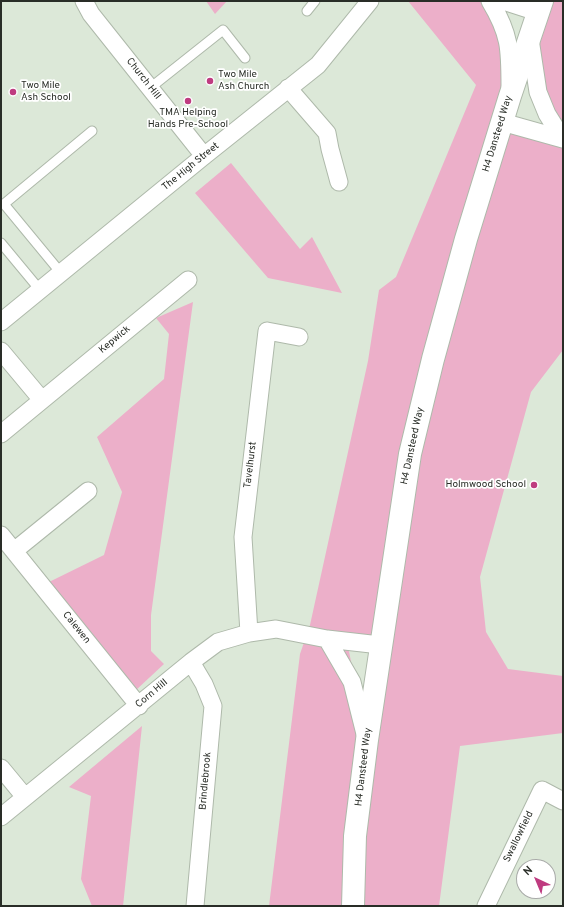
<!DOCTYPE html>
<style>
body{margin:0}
#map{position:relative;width:564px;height:907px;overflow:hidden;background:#dce8d8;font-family:Overpass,sans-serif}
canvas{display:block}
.frame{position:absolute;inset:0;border:2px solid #292d27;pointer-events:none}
.north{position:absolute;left:516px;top:859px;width:40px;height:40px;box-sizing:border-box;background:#fff;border:1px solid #a9aba9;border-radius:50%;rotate:316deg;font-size:11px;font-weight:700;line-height:16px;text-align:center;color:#292d27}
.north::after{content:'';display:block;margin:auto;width:14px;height:18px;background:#bf3b80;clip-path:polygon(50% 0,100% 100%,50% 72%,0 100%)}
</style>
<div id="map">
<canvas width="564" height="907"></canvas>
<div class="frame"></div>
<div class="north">N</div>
</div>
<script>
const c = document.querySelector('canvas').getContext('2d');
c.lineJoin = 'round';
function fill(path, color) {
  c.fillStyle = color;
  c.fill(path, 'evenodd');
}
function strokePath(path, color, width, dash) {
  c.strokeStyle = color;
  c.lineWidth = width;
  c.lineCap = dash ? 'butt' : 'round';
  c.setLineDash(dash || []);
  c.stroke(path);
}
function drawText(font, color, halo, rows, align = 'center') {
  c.font = font + ' Overpass,sans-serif';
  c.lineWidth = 3.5;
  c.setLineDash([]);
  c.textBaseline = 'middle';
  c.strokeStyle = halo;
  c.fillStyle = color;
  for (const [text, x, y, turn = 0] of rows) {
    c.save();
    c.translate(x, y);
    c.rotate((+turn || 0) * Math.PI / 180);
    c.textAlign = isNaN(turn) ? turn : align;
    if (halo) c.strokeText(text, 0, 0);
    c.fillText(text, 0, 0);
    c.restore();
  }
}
const green = new Path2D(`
 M206,1H227L215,14Z
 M408,1H490L502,21V122L561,138L538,92L537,13L503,1H563V350L531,392L480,577L486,632L508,669L563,676V733L460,746L439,906H269L300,654L310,625L368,361L379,290L396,277L476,85ZM347,642L380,646L367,738Z
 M231,163L300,249L312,237L342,293L268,278L195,193Z
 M193,302L151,615V651L164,664L135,691L49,582L104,555L122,492L97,437L164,379L169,334L156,318Z
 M142,726L123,906H92L81,879L91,796L69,787Z`);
const lane = new Path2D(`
 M307,11L315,1
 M150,88L223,30L245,58
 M1,243L40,290
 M61,273L4,204L92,131`);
const street = new Path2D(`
 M84,1L91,14L204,156
 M490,1C510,34 510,49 510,86
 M503,1L537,12
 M530,39L538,92L547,114L562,138
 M288,88L327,133L330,149L339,182
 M502,122L563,139
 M1,322L204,156L318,65L370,1
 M1,351L42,400
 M1,434L188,280
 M1,535L139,706
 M14,551L88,491
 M249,633L243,537L267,331L299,337
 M327,639L352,682L365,734
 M191,662L204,684L213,706L195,906
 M1,768L25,797
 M1,817L191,662L218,642L249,633L276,629L327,639L380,645
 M486,906L542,790L563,801`);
const secondary = new Path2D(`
 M353,906L355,836L367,740L410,454L433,359L466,239L510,96L542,1`);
const markers = [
 [210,81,4,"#bf3b80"],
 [13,92,4,"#bf3b80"],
 [188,101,4,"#bf3b80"],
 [534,485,4,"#bf3b80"]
];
const poiNames = [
 ["Two Mile",218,75],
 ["Ash Church",218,87],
 ["Two Mile",21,86],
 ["Ash School",21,98],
 ["TMA Helping",188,113,"center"],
 ["Hands Pre-School",188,125,"center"],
 ["Holmwood School",526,485,"right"]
];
const streetNames = [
 ["Church Hill",143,79,52],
 ["H4 Dansteed Way",498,134,-73],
 ["The High Street",191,167,-39],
 ["Kepwick",115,340,-40],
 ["H4 Dansteed Way",413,446,-78],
 ["Tavelhurst",251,465,-83],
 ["Calewen",76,628,51],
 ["Corn Hill",152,694,-40],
 ["H4 Dansteed Way",364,767,-83],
 ["Brindlebrook",206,781,-85],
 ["Swallowfield",519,837,-64]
];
fill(green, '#ecafc9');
strokePath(lane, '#aeb9aa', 11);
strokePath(street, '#aeb9aa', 19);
strokePath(secondary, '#aeb9aa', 24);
strokePath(lane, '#fff', 9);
strokePath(street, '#fff', 17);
strokePath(secondary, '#fff', 22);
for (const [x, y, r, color] of markers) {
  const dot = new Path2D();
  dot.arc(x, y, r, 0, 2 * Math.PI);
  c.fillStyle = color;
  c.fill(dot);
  strokePath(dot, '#fff', 1.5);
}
drawText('10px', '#292d27', '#fff', poiNames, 'left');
drawText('10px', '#292d27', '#fff', streetNames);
</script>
